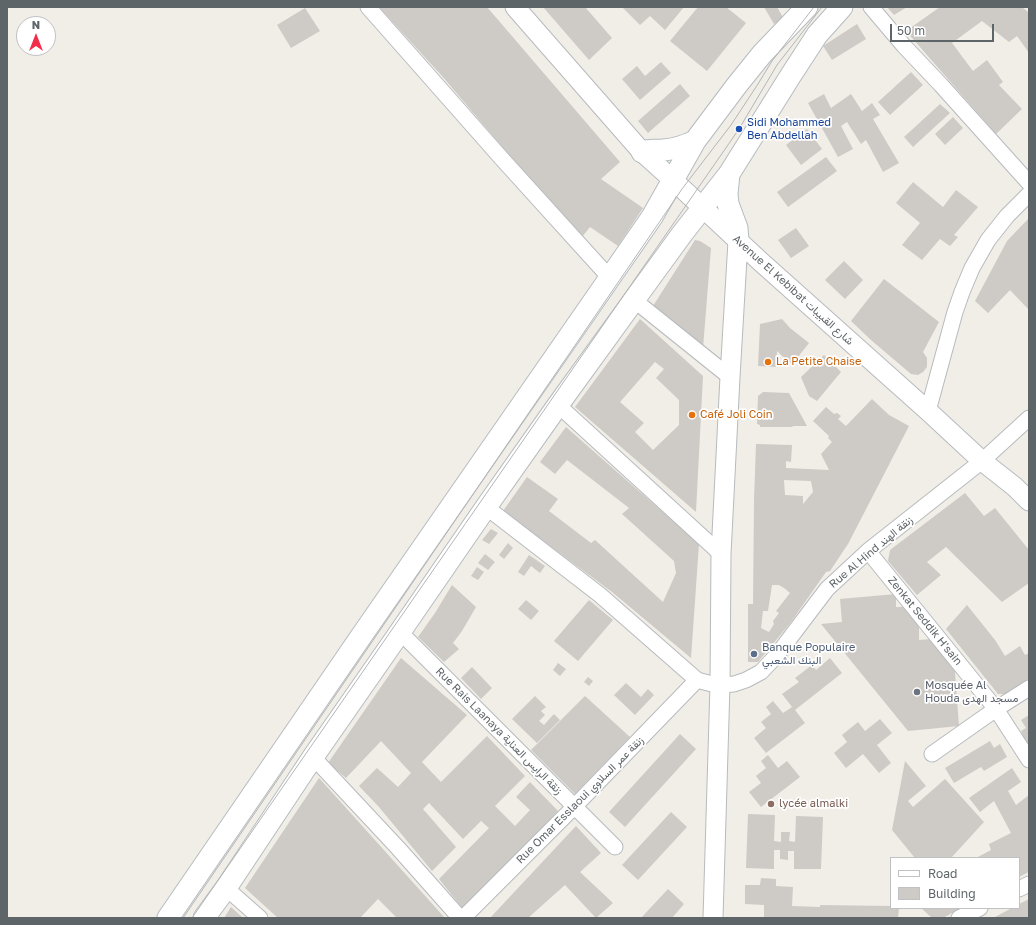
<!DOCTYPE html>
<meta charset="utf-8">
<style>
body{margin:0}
#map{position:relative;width:1036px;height:925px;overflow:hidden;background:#f1ede7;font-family:"Golos Text",sans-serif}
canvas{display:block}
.frame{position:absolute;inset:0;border:8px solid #5e6568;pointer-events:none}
.legend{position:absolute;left:890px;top:857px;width:130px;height:52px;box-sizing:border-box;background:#fff;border:1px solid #bfc1c3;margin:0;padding:5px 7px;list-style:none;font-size:12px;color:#5e6568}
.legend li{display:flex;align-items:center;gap:8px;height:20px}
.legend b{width:20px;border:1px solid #bfc1c3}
.north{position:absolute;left:16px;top:16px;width:40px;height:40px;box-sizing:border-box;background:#fff;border:1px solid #bfc1c3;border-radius:50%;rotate:0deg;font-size:11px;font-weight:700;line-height:16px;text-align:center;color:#5e6568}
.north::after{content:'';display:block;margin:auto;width:14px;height:18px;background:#f32c4b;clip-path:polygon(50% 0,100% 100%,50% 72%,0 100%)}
.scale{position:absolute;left:890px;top:24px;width:104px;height:18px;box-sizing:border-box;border:2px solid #5e6568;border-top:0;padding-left:5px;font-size:12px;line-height:14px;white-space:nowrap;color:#5e6568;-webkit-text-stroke:3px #fff;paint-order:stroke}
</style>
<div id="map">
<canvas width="1036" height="925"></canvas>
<div class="frame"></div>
<ul class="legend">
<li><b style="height:5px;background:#fff"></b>Road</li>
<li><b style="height:11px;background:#cecac6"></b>Building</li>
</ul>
<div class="north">N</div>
<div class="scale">50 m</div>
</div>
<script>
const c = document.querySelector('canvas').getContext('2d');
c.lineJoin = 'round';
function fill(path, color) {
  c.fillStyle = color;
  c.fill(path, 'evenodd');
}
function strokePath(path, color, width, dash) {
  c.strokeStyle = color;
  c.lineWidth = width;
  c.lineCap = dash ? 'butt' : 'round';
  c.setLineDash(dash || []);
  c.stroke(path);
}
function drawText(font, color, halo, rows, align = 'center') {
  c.font = font + ' "Golos Text",Vazirmatn,sans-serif';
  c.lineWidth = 3.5;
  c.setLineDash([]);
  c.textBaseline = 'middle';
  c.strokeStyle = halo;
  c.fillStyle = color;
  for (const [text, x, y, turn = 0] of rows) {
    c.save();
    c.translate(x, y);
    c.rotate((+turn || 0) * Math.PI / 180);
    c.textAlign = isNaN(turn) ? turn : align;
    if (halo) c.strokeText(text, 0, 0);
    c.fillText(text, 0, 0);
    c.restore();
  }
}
const building = new Path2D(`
 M379,7H487L620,162L601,179L643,208L618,246L590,227L582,237L510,156L442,76Z
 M543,7H585L612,38L589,60Z
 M622,7H684L665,30L650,16L640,25Z
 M698,7H726L746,23L707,71L670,41Z
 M764,7H777L784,19L774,24Z
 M887,7H907L894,15Z
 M940,7H1022L1029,13V53L1017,36L1009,42L982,21L952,43L973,71L987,60L1003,82L999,85L1022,109L996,134L906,31Z
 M305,8L320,31L291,48L277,25Z
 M857,24L866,39L832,60L823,46Z
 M661,62L671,73L640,100L622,79L637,66L645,76Z
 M911,72L923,85L890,115L878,102Z
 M680,84L690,96L648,133L638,121Z
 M824,94L831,108L851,94L862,111L872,103L880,115L873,119L899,163L883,172L866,140L861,144L847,122L841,126L853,149L838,157L808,103Z
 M940,104L950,113L913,147L904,137Z
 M953,117L963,128L945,145L935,134Z
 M807,129L822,149L801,165L786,145Z
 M826,157L837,171L788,207L777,192Z
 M913,182L943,207L956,190L978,207L954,235L958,237L950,246L940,239L922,260L902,245L920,223L896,203Z
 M1029,218V310L1010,290L988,313L975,301L1007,241Z
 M796,228L809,246L791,258L778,240Z
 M695,240L700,241L711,248L703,348L668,324L669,318L663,317L653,306Z
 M844,261L863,280L845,299L825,280Z
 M884,279L939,322L923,352L927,358V367L923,372L918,375L911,374L871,340L851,321Z
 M640,319L703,376L696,512L575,407ZM655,362L664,369L656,378L679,400V425L653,450L635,432L644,423L620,402Z
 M782,319L790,328L809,343L798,357L800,359L793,366L777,351L776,367L758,366L760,324Z
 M824,355L841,372L817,401L809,396L801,377Z
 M763,392L789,393L807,426H794L791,427H760V425L757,424L758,396Z
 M872,399L889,415L909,426L848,544L830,571L826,572L791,622L758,662H748V604H753L754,499L756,444L792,445L791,462L786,461V468L829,470L821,454L832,442L828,438L829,436L813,421L826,407L834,414L837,413L841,416L838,419L846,426ZM784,480L811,481L813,492L803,504V496L785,495ZM772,585H779L784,588L790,593L776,611L779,613L773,621L774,624L769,632L761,628L763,611H768Z
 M566,427L699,544L691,658L612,592L503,511L527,477L558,499L549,511L591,543L595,540L663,602L676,573L674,561L622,514L629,508L567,460L555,474L540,462Z
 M965,493L984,516L995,508L1029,550V583L1002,602L946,547L927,562L941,575L917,595L888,561L890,550Z
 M491,529L498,533L489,544L482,540Z
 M508,543L513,548L504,559L499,555Z
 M485,554L495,562L488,570L478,563Z
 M529,555L545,566L540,573L531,566L524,576L518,572Z
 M477,567L484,572L478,580L471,576Z
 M452,585L476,607L462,631L453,643L459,649L444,662L418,637L435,613Z
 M896,594V607H907L919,625V640L932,639L954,659L959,726L908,731L821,624L842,622L840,599Z
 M526,600L539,611L531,620L518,609Z
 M589,600L613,620L578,661L554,641Z
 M967,605L995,640L1005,656L1020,646L1025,655L1029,653V680L1008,694H998L946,629Z
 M401,658L467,715L422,762L441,782L487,736L525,776L495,806L515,826L530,810L516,797L530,782L558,811L463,909L439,879L489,828L481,821L463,839L429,803L423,809L456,847L432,871L379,807L359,786L377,768L398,787L411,773L381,741L346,778L328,763Z
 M830,658L842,673L795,710L805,723L766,753L754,738L766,728L761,722L771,714L766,707L773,701L783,713L792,707L782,694L799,682L795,678L812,665L816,670Z
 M558,663L566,669L560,676L553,670Z
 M472,667L492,688L481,699L461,678Z
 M588,677L593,681L589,686L584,682Z
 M626,683L641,697L648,689L654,695L635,715L614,695Z
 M535,696L546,707L541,711L545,715L539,721L544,725L554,714L560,720L537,743L512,719Z
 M585,696L630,737L575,794L531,750Z
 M1029,715V749L1021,731L1026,728L1021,720Z
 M880,719L892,733L877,745L891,763L879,773L863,754L846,768L834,753L847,742L842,735L858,722L865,731Z
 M680,734L696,749L625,827L609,812Z
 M990,741L994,748L1000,744L1007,757L984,771L981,767L954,783L945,768Z
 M768,755L778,768L787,761L800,777L761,807L749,792L761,783L756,776L766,768L761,761Z
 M905,761L926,786L908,801L913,807L945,779L984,822L951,858H915L892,830Z
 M1012,768L1021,782L1008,791L1016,805L1029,795V872L1019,877V858H976L991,850L989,844L1011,833L994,801L980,812L969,798Z
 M319,778L338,799L445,918H397L378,899L361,917L362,918H278L245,888Z
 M671,812L687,827L638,880L622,865Z
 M748,814L775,815L774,841L781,842V832H790L789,841L795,842L796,816L823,817L821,869H794V851H788V860L780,859V850H774V869L746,868Z
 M576,826L601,853L580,872L613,903L596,918L565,885L528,918H490Z
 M761,878L776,879V886L793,887L792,906L820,907V905L891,906V908H899L898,918H764V905L745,904V885H760Z
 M668,889L684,904L672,918H641Z
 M1029,899V918H993L1012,908H1019V904Z
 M231,907L243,918H224Z
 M921,908H961L943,918H932Z`);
const minor = new Path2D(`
 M368,7L503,160L610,278
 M871,7L904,46L941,85L1029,183
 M634,300L730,377
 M558,405L721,554
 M928,411L955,312L962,292L972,268L988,240L1007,216L1029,194
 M486,507L600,595L697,680L712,684L720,685L734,684L746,680L761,672L777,655L827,589L868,551L982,461L1029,418
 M868,551L996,709L1029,760
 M400,632L615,847
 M932,754L996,709L1029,688
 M313,757L398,848L460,918
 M226,888L260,918
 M1019,889L1029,884
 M463,918L574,807L697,680
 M959,918L980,908`);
const tertiary = new Path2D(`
 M515,7L642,152L673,180L761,262L928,411L982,461L1015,487L1029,501
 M713,918L720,685L721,554L730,377L738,241`);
const secondary = new Path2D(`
 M642,152C649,149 657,151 664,150C675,149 685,146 695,141
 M729,174L727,194L728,204L737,228L738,241
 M168,918L362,635L652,217L695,141L737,85L762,54L807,7
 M204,918L226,888L313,757L400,632L486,507L558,405L634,300L682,234L729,174L791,75L817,35L842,7`);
const tram = new Path2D(`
 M183,918L682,189L731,125L758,84L772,61L814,7
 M192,918L739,129L777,65L822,7`);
const markers = [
 [739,129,4,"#1a4fb4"],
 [768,362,4,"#e8710a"],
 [692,415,4,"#e8710a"],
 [754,654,4,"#5c6f8a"],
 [917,692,4,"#6b7280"],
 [771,804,4,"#8d6e63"]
];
const transitNames = [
 ["Sidi Mohammed",747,123],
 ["Ben Abdellah",747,136]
];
const streetNames = [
 ["Avenue El Kebibat شارع القبيبات",793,290,42],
 ["Rue Al Hind زنقة الهند",871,552,-40],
 ["Zenkat Seddik H'sain",925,621,51],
 ["Rue Rais Laanaya زنقة الرايس العناية",499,731,45],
 ["Rue Omar Esslaoui زنقة عمر السلاوي",580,800,-45]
];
const foodNames = [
 ["La Petite Chaise",776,362],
 ["Café Joli Coin",700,415]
];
const serviceNames = [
 ["Banque Populaire",762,648],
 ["البنك الشعبي",762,661]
];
const worshipNames = [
 ["Mosquée Al",925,686],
 ["Houda مسجد الهدى",925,699]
];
const educationNames = [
 ["lycée almalki",779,804]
];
fill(building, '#cecac6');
strokePath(minor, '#b7bbbe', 17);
strokePath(tertiary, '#b7bbbe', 21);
strokePath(secondary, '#b5bcbf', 23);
strokePath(minor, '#fff', 15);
strokePath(tertiary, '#fff', 19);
strokePath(secondary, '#fff', 21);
strokePath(tram, '#b4b5b6', 1);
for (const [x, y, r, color] of markers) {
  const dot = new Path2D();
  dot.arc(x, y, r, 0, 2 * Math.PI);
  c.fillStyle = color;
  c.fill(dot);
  strokePath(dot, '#fff', 1.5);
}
drawText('11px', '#164399', '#fff', transitNames, 'left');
drawText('11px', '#5e6568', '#fff', streetNames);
drawText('11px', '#c56008', '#fff', foodNames, 'left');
drawText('11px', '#4e5e75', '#fff', serviceNames, 'left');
drawText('11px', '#5b616d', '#fff', worshipNames, 'left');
drawText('11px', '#785e54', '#fff', educationNames, 'left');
</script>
